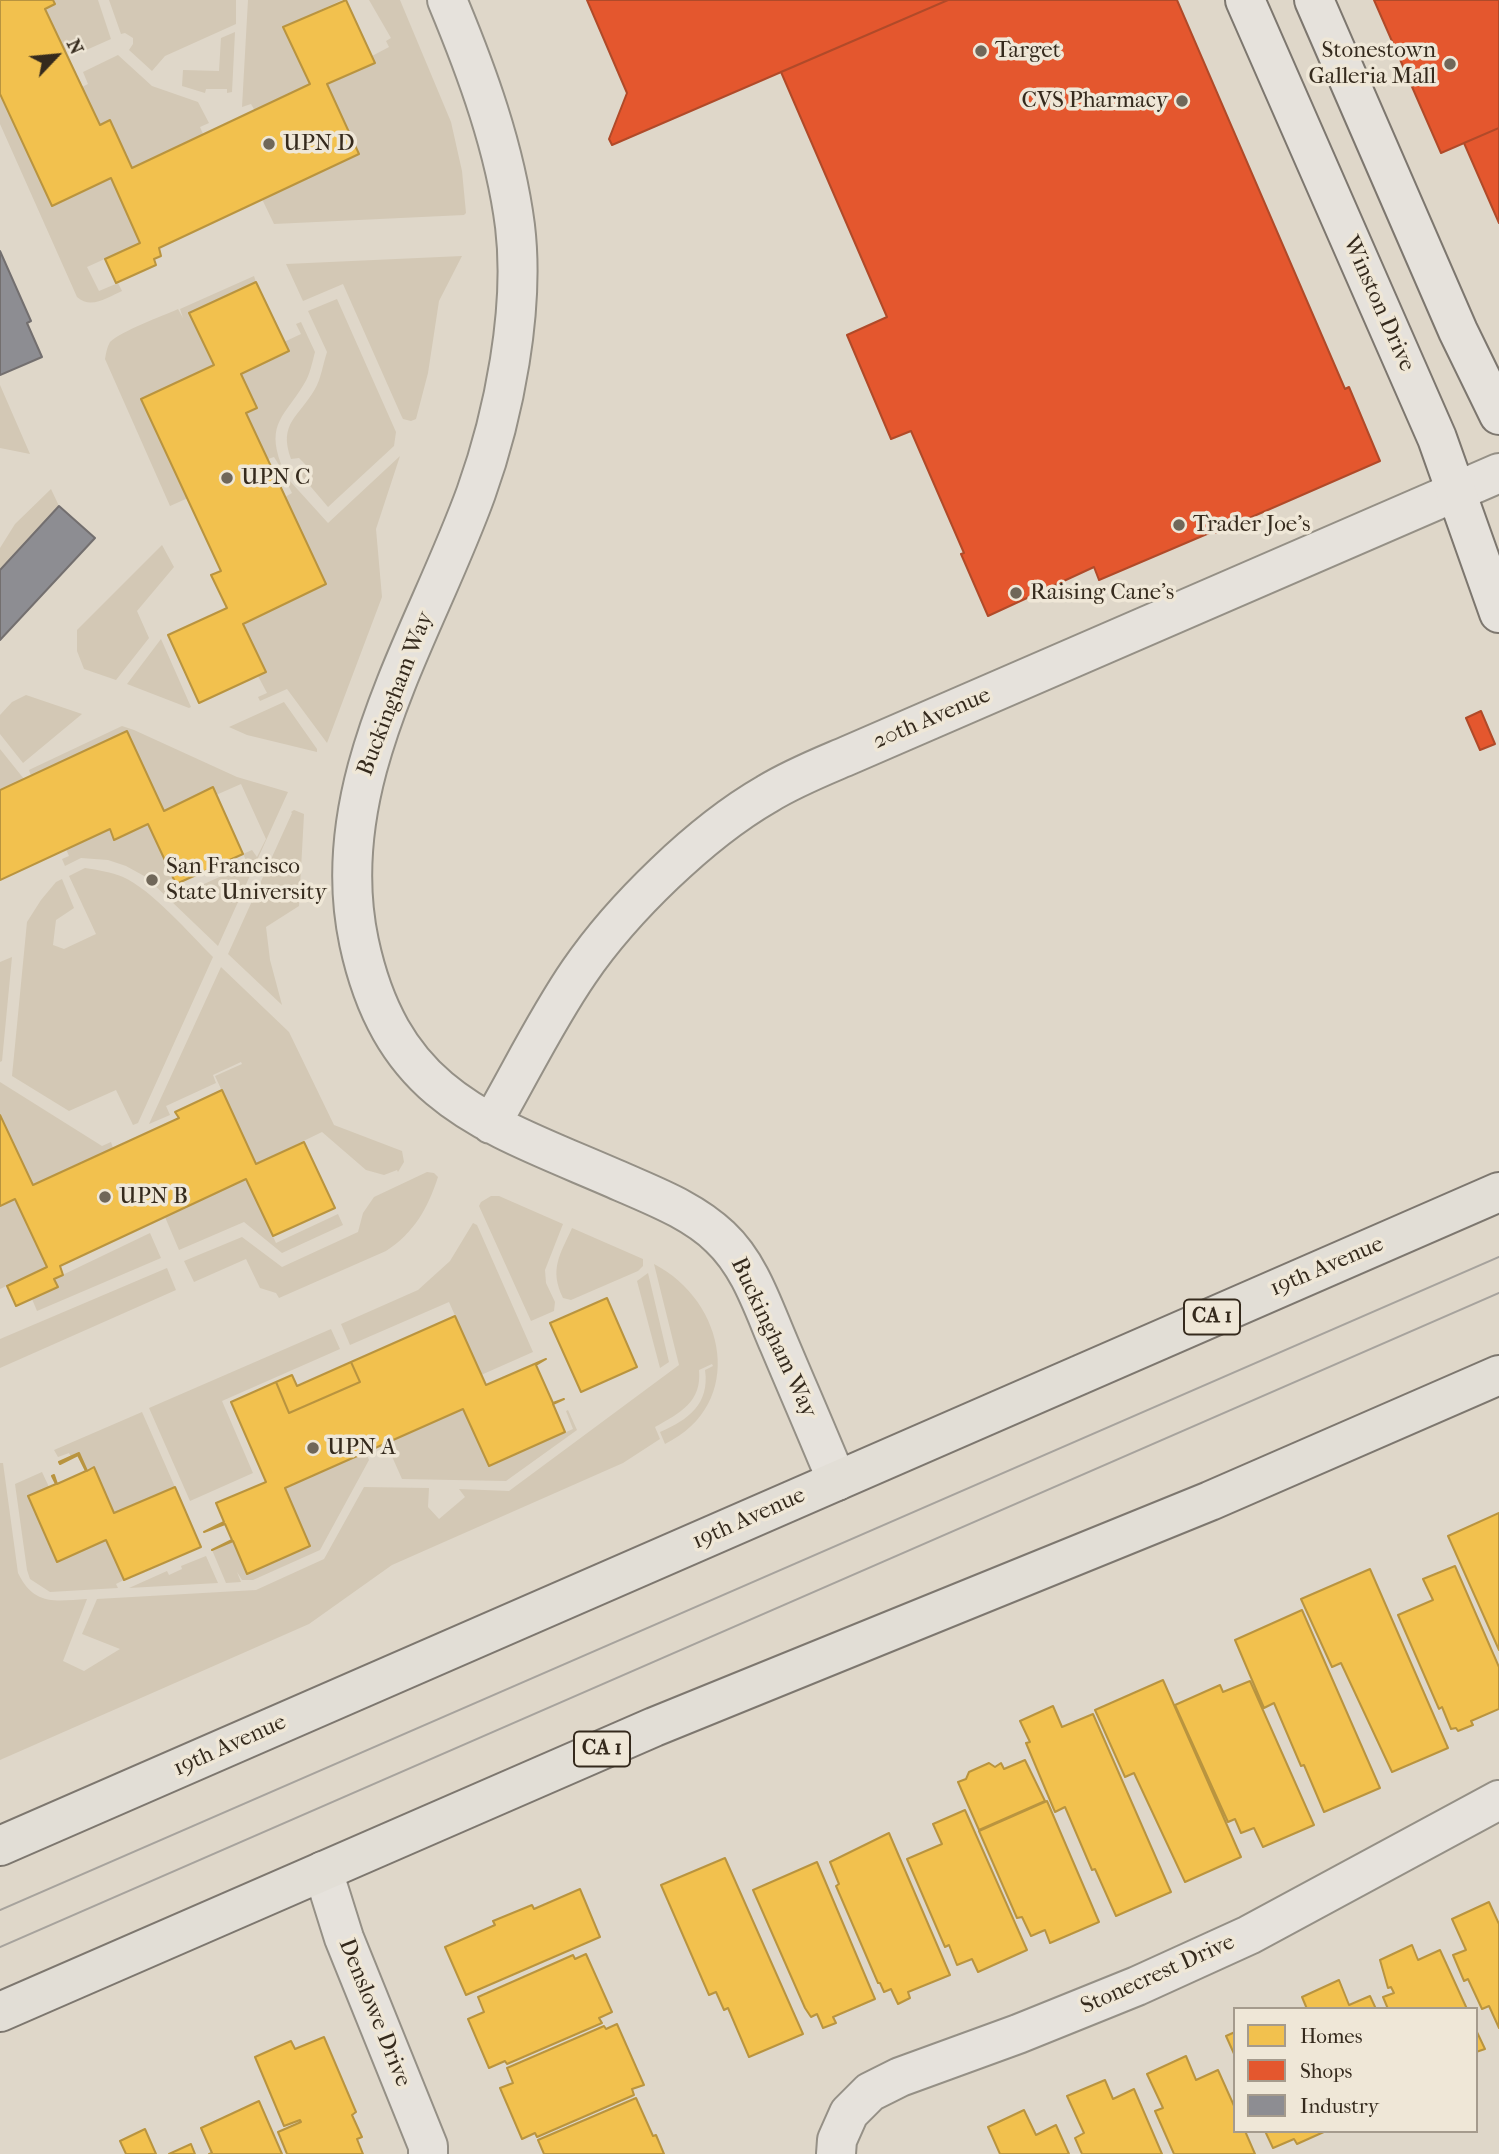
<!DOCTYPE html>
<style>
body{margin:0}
#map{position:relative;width:1499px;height:2154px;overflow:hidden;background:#dfd7c9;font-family:"IM FELL French Canon",serif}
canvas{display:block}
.legend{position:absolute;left:1233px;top:2007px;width:245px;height:126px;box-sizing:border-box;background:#efe7d7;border:2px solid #a59b8d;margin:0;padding:9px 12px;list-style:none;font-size:21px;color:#352a1d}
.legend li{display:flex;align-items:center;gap:14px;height:35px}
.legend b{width:35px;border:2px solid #a59b8d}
.north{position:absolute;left:21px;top:21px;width:70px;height:70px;-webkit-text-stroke:5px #efe7d7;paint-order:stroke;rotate:64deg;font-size:19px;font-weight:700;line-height:28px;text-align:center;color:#352a1d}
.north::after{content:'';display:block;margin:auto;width:24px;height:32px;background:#352a1d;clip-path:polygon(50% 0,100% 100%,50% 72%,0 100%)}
</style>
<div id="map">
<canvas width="1499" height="2154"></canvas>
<ul class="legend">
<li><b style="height:19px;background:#f2c14e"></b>Homes</li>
<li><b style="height:19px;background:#e4572e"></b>Shops</li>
<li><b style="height:19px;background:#8d8d92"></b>Industry</li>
</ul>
<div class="north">N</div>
</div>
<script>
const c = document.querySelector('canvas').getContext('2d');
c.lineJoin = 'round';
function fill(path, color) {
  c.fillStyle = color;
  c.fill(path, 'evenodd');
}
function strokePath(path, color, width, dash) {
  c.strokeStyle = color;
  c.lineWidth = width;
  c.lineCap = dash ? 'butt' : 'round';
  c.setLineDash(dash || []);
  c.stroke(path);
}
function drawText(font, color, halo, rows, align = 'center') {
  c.font = font + ' "IM FELL French Canon",serif';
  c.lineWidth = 7;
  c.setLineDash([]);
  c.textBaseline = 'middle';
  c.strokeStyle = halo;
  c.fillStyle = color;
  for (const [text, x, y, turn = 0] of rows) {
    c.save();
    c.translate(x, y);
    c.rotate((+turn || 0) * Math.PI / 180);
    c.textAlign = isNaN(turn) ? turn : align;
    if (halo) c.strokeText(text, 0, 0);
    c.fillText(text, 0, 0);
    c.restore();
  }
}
const green = new Path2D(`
 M53,0H98L111,39L75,55L72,48L65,51L45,9L55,4Z
 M109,0H236V24L165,56L152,71L129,50L133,44V38L125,33L121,34Z
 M248,0H342L284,27L310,84L255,111L251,104L242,107Z
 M369,0H400L451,122L462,171L466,213L464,215L274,224L262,199L327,84L375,63L372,56L389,47L386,41L391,38Z
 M235,32L232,92L227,93V89H206L205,93L182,86L183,70L219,71L221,38Z
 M118,55L152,86L198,102L209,123L200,127L203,134L132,168L110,120L100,125L82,87L88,84L83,72Z
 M0,94L52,206L111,178L140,243L87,267L99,291L118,283L122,291C108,297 91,310 77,297L0,124Z
 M462,256L439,301L428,373L416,419L411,421L403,419L401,415L343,284L303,301L286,264Z
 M254,276L256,282L190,313L214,365L141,399L188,498L170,506L105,359C106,353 107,347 110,342C121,331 163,316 178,309L183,318L180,309Z
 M337,299L396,432L394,446L328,507L300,474L304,470L305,464L299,458L291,459C278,423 299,417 315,389C321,379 323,364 327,352L308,311Z
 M301,322L315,352C312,363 310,375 304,384C285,416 266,423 281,464L279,465L274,457L268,459L246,413L256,408L241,374L289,352L284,342L301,334L296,324Z
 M0,385L30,454L0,448Z
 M400,456L376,529L382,597L327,743L287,689L260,701L258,697L267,693L258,676L265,672L243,624L326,584L285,497L292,493L286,481L289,480L328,523Z
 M51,489L59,506L0,570V548L15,524Z
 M162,545L174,567L137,611L149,638L116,680L84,669L77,651V630Z
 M161,639L191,707L189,708L127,684Z
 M26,695L82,714L23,763L0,734V715L12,702Z
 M284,702L317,749V752L247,735L229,727Z
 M122,726L134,730L237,777L288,792L218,946L146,877L126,866L108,860L81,858L65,866L62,859L69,856L66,849L110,829L114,839L148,824L182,894L248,864L243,854L252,850L257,857L266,839L241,784L216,795L212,788L164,811L31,776L29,770L31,769Z
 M0,749L24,779L0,790Z
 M294,810L304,814L299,906L266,927L270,960L282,1005L228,954L292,813L291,812Z
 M85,868C98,870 111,872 123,877C152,890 189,933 213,957L138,1123L133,1125L116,1090L69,1111L12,1076L27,922L41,900L56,882L62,879L74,908L56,920L53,945L64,949L96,934L69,876Z
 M12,957L2,1061L0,1062V962Z
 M221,967L289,1032L334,1125L402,1151L404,1162L398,1172L397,1170L384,1175L366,1170L322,1132L256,1164L215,1076L242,1064L241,1062L213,1075L216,1083L166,1106L170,1115L149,1124Z
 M0,1082L102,1146L111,1142L113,1148L33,1185L0,1115Z
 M427,1172L434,1173L438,1177C428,1208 414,1233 386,1251L279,1298L276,1293L260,1288L246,1259L194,1282L184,1261L242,1237L282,1267L358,1232L363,1213L374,1197Z
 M246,1179L276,1243L338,1214L343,1225L282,1253L244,1222L179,1250L165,1217Z
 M491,1196H499L563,1224L545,1270L546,1283L555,1302L554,1311L531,1321L479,1206L481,1202Z
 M15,1199L47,1267L0,1289V1206Z
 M473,1223L477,1225L533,1352L481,1375L449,1302L350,1345L341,1324L418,1290L450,1261Z
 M572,1228L643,1259V1266L638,1271L571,1300L563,1298C549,1269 560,1255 572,1228Z
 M150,1233L161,1258L37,1311L32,1299L58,1287L54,1279Z
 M654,1264C726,1301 747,1404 665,1444L660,1432C688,1420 710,1404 705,1370L713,1366L712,1364L699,1370C702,1402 680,1413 655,1427L660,1439L623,1463L392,1565L309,1624L0,1760V1463H3L18,1573C34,1606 55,1601 87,1599L63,1661L84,1671L120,1649L82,1634L97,1599L256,1590L324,1559L364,1487L429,1488L428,1507L439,1519L465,1497L459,1489L509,1491L679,1365Z
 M167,1268L176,1290L0,1368V1339Z
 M648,1273L669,1362L660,1368L637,1281Z
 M331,1329L340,1349L222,1401L253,1473L190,1501L149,1408Z
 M463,1409L489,1466L573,1429L566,1411L568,1410L577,1430L506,1481L402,1479L386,1443Z
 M142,1412L175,1487L114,1513L94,1467L87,1471L79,1453L71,1457L69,1453L58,1457L54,1450Z
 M366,1452L369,1460L320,1550L253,1580H242L237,1572L241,1582L226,1583L212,1550L233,1541L247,1574L310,1546L285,1488Z
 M42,1472L49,1487L28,1497L57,1561L106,1540L124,1580L116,1584L118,1588L50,1592L30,1579L27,1570L15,1484Z
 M206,1556L218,1583L129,1588L167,1571L169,1575L182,1569L181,1566Z`);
const homes = new Path2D(`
 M0,0H53L55,4L45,9L100,125L110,120L132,168L310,84L283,27L346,0L375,63L327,84L359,154L159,248L161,256L154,259L156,265L116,283L105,259L140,243L111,178L52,206L0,94Z
 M256,282L289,351L241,374L257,408L246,413L326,584L243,624L266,672L199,703L168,635L227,608L211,575L221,571L141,399L214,365L189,313Z
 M127,731L164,811L213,787L243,854L176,884L148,824L114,840L110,829L0,880V790Z
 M222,1090L256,1164L304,1142L335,1208L273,1236L246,1179L60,1266L63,1275L54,1279L58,1287L16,1306L7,1286L47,1267L15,1199L0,1206V1115L33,1185L179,1118L175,1112Z
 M607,1298L637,1367L581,1392L550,1323Z
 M455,1316L486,1385L546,1359L536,1365L553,1403L564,1399L553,1404L565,1432L489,1466L463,1409L285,1488L310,1546L247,1574L233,1541L212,1550L232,1540L225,1524L204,1532L224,1522L216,1503L266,1482L231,1402L276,1382L289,1413L360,1382L351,1362Z
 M351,1362L360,1382L289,1413L276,1382L292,1375L297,1386Z
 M79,1453L87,1471L94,1467L114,1513L175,1487L201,1547L124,1580L106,1540L57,1562L28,1496L56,1484L52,1476L54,1475L57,1484L86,1471L78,1455L60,1464L59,1462Z
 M1499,1513V1650L1448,1536Z
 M1455,1566L1499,1667V1709L1471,1721L1473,1725L1458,1731L1456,1728L1451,1729L1442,1707L1439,1709L1398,1615L1433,1600L1423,1579Z
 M1370,1569L1448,1748L1392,1772L1341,1663L1332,1667L1301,1599Z
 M1302,1610L1380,1788L1324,1812L1304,1765L1301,1766L1274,1703L1264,1708L1235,1640Z
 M1163,1680L1241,1857L1185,1882L1134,1773L1125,1777L1095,1710Z
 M1250,1681L1314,1825L1263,1847L1254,1828L1241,1833L1235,1819L1228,1822L1175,1705L1220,1685L1223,1692Z
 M1053,1706L1062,1727L1093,1714L1171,1892L1116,1916L1095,1869L1092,1870L1065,1807L1055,1812L1026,1743L1030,1742L1020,1721Z
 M1025,1760L1045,1801L979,1830L958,1782L966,1779L969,1772L989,1763L995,1767L1001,1763L1004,1769Z
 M1047,1801L1099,1922L1050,1943L1045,1930L1031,1936L1022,1917L1017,1918L979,1831Z
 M965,1810L1027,1950L978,1972L972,1959L957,1965L949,1945L945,1947L907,1859L942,1844L933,1824Z
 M889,1833L950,1975L908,1992L910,1998L898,2004L891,1989L884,1992L880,1983H878L836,1886L839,1884L830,1862Z
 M725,1858L803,2034L749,2057L728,2008L724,2010L716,1992L709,1995L661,1885Z
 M817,1862L875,1999L833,2017L836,2023L823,2028L817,2014L811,2017L805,2008L753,1890Z
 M580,1889L600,1937L466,1995L445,1947L495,1925L493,1921L532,1905L534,1909Z
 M1489,1902L1499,1924V2028L1489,2006L1482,2009L1468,1979L1464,1981L1453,1955L1466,1950L1452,1919Z
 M1412,1945L1418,1960L1440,1950L1467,2009H1388L1383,1997L1394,1993L1391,1987L1388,1988L1380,1960Z
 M586,1954L612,2012L599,2018L602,2023L507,2064L505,2061L489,2068L468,2019L484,2012L478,1997L573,1955L575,1959Z
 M1339,1980L1349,2005L1370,1996L1376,2009H1307L1302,1997Z
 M617,2024L644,2085L632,2089L634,2095L537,2137L535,2133L522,2139L500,2088L513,2083L507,2068L604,2026L606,2029Z
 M1476,2030L1485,2049L1476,2052Z
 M1235,2032V2056L1226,2036Z
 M324,2037L356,2112L352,2115L362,2137L357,2139L363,2154H287L278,2132L301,2122L300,2120L284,2126L255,2057L291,2041L295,2049Z
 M1186,2056L1196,2080L1218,2070L1235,2108V2131H1245L1255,2154H1174L1155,2111L1163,2108L1147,2074Z
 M1105,2080L1113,2099L1134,2089L1162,2154H1082L1075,2138L1084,2133L1067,2096Z
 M636,2098L653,2136L656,2135L664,2154H544L538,2140Z
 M259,2101L282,2154H209L212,2153L201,2128Z
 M1024,2110L1036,2135L1056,2125L1069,2154H1000L988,2127Z
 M145,2129L156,2154H126L120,2141Z
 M1265,2131H1326L1297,2144L1294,2139L1273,2148Z
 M191,2144L195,2154H169Z`);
const shops = new Path2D(`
 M587,0H948L612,145L609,139L627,93Z
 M948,0H1177L1345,389L1349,387L1380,461L1215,533L1214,531L1099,580L1094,567L988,616L961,554L964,553L911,431L891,439L847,335L887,317L781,72Z
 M1374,0H1499V128L1441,153Z
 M1499,128V223L1464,143Z
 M1481,711L1495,744L1480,750L1466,718Z`);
const industry = new Path2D(`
 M0,251L31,321L27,323L42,357L0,375Z
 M59,506L95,538L0,640V570Z`);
const street = new Path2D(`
 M447,0C477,72 505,148 515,226C525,309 504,415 476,493C424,637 325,783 359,942C393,1101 490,1124 622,1182C656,1197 693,1211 720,1237C750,1265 763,1307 779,1344C798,1389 818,1435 837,1481
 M491,1124C520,1074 546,1020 579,972C622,909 701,832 767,794C793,778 821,767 849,755L1499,473
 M323,1871L344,1938L428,2146V2154
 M836,2154L837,2140L849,2113L870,2092L900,2077L1018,2034L1137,1986L1249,1935L1499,1800`);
const secondary = new Path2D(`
 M1245,0L1437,438L1499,613
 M1314,0L1458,331L1499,415`);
const highway = new Path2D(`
 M0,1846L1499,1192
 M0,2012L654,1727L1210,1501L1499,1375`);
const tram = new Path2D(`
 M0,1910L1499,1257
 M0,1947L1499,1293`);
const markers = [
 [981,51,7,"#706759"],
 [1450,64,7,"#706759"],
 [1182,101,7,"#706759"],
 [269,144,7,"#706759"],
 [227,478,7,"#706759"],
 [1179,525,7,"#706759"],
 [1016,593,7,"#706759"],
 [152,880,7,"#706759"],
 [105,1197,7,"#706759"],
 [313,1448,7,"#706759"]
];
const shields = [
 [1212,1317,56],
 [602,1749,56]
];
const shieldNames = [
 ["CA 1",1212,1317],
 ["CA 1",602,1749]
];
const poiNames = [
 ["Target",995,51],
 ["Stonestown",1436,51,"right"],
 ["Galleria Mall",1436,77,"right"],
 ["CVS Pharmacy",1168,101,"right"],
 ["UPN D",283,144],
 ["UPN C",241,478],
 ["Trader Joe's",1193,525],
 ["Raising Cane's",1030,593],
 ["San Francisco",166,867],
 ["State University",166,893],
 ["UPN B",119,1197],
 ["UPN A",327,1448]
];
const streetNames = [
 ["Winston Drive",1378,304,66],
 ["Buckingham Way",396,694,-69],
 ["20th Avenue",932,719,-23],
 ["19th Avenue",1327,1267,-23],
 ["Buckingham Way",773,1338,65],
 ["19th Avenue",749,1519,-24],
 ["19th Avenue",230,1746,-24],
 ["Stonecrest Drive",1158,1975,-24],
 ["Denslowe Drive",374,2013,68]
];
fill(green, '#d3c8b5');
fill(homes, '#f2c14e');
strokePath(homes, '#b9943f', 2);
fill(shops, '#e4572e');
strokePath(shops, '#b04a29', 2);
fill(industry, '#8d8d92');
strokePath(industry, '#736f6f', 2);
strokePath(street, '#959086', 42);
strokePath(secondary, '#7d776f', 42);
strokePath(highway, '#7d776f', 42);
strokePath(street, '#e6e2dc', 38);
strokePath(secondary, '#e6e2dc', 38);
strokePath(highway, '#e2ded6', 38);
strokePath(tram, '#a7a39d', 2);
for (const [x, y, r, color] of markers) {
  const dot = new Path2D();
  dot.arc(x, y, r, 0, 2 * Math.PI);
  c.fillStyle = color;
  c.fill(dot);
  strokePath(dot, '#efe7d7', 2.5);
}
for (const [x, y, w] of shields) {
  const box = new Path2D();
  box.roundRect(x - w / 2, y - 17.5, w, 35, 5);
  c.fillStyle = '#efe7d7';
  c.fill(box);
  strokePath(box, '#352a1d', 2);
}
drawText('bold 21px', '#352a1d', null, shieldNames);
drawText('23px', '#352a1d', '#efe7d7', poiNames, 'left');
drawText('23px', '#352a1d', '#efe7d7', streetNames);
</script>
